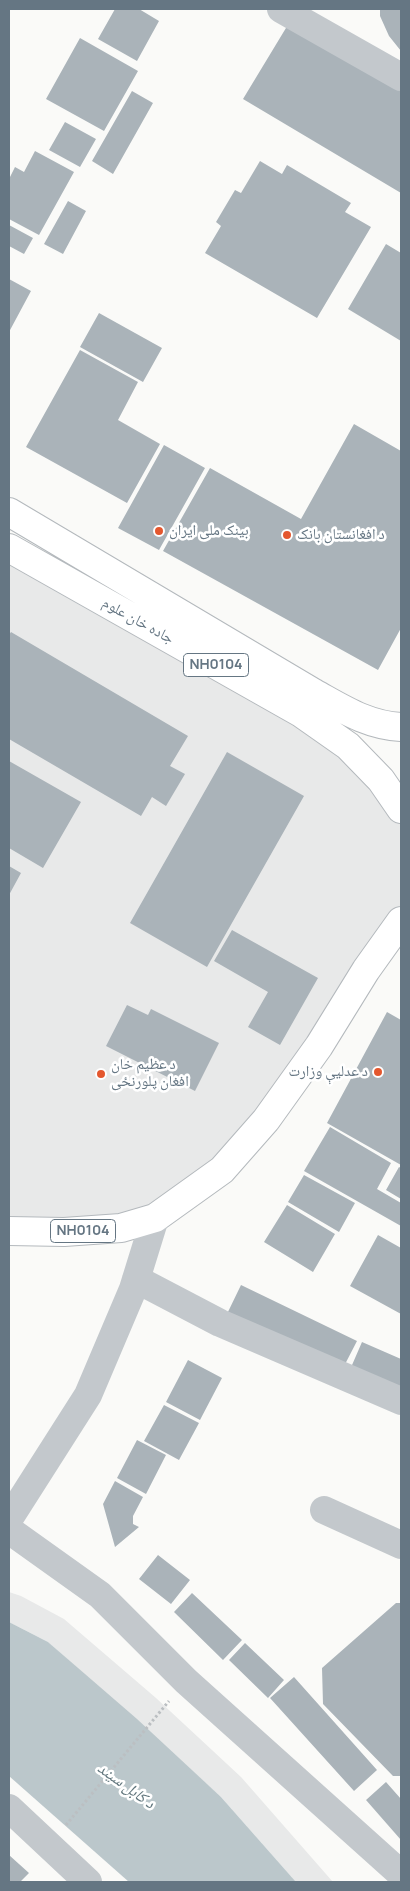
<!DOCTYPE html>
<meta charset="utf-8">
<style>
body{margin:0}
#map{position:relative;width:410px;height:1891px;overflow:hidden;background:#fafaf8;font-family:Manrope,sans-serif}
canvas{display:block}
.frame{position:absolute;inset:0;border:10px solid #657683;pointer-events:none}
</style>
<div id="map">
<canvas width="410" height="1891"></canvas>
<div class="frame"></div>
</div>
<script>
const c = document.querySelector('canvas').getContext('2d');
c.lineJoin = 'round';
function fill(path, color) {
  c.fillStyle = color;
  c.fill(path, 'evenodd');
}
function strokePath(path, color, width, dash) {
  c.strokeStyle = color;
  c.lineWidth = width;
  c.lineCap = dash ? 'butt' : 'round';
  c.setLineDash(dash || []);
  c.stroke(path);
}
function drawText(font, color, halo, rows, align = 'center') {
  c.font = font + ' Manrope,"Noto Naskh Arabic",sans-serif';
  c.lineWidth = 5;
  c.setLineDash([]);
  c.textBaseline = 'middle';
  c.strokeStyle = halo;
  c.fillStyle = color;
  for (const [text, x, y, turn = 0] of rows) {
    c.save();
    c.translate(x, y);
    c.rotate((+turn || 0) * Math.PI / 180);
    c.textAlign = isNaN(turn) ? turn : align;
    if (halo) c.strokeText(text, 0, 0);
    c.fillText(text, 0, 0);
    c.restore();
  }
}
const built = new Path2D(`
 M9,548L301,713L401,809V921L266,1120L155,1218L9,1231Z
 M9,1592L21,1596L64,1619L156,1698L241,1777L333,1882H296L221,1797L48,1642L9,1622Z`);
const water = new Path2D(`
 M9,1622L48,1642L137,1719L221,1797L296,1882H129L9,1776Z`);
const building = new Path2D(`
 M115,9H139L159,21L137,61L98,39Z
 M380,9H401V51L389,36L380,16Z
 M289,23L401,89V193L243,99Z
 M80,38L138,71L104,131L46,99Z
 M132,91L153,103L113,174L92,161Z
 M65,122L96,139L80,167L49,150Z
 M35,151L74,172L39,235L9,219V179L15,167L24,172Z
 M260,161L282,174L287,165L351,203L345,212L371,227L317,318L205,253L221,226L216,222L235,190L241,193Z
 M68,201L86,211L63,254L44,244Z
 M9,225L33,238L24,254L9,246Z
 M386,244L401,253V341L348,309Z
 M9,279L31,291L9,332Z
 M99,313L162,348L143,382L80,347Z
 M80,350L138,382L118,420L160,444L127,503L26,447Z
 M354,424L401,451V628L378,670L163,551L210,468L301,519Z
 M164,445L205,468L159,550L118,528Z
 M11,632L188,736L170,766L185,774L166,806L152,797L141,816L9,739V635Z
 M227,752L304,796L207,967L130,923Z
 M9,761L81,802L43,868L9,848Z
 M9,866L21,873L9,895Z
 M232,930L318,978L280,1045L248,1027L268,992L214,961Z
 M127,1005L148,1015L151,1009L219,1043L195,1091L106,1046Z
 M387,1012L401,1020V1165L327,1123Z
 M330,1127L391,1163L377,1189L401,1203V1226L304,1171Z
 M399,1167L401,1168V1199L386,1190Z
 M304,1175L355,1203L339,1232L288,1202Z
 M287,1205L335,1234L313,1272L264,1242Z
 M378,1235L401,1248V1314L350,1286Z
 M241,1285L357,1341L341,1372L226,1316Z
 M362,1342L401,1359V1394L349,1372Z
 M188,1360L222,1378L200,1420L166,1402Z
 M164,1405L199,1423L179,1460L144,1441Z
 M137,1440L166,1455L146,1494L117,1478Z
 M115,1481L143,1497L133,1516V1524L139,1527L115,1547L103,1504Z
 M158,1555L190,1580L171,1604L139,1579Z
 M192,1593L242,1640L223,1660L174,1612Z
 M396,1603H401V1776H393L323,1704L322,1668Z
 M245,1643L284,1680L268,1698L229,1660Z
 M294,1677L377,1770L354,1791L270,1698Z
 M386,1782L401,1799V1840L366,1800Z
 M9,1855L29,1873L20,1882H9Z`);
const path = new Path2D(`
 M66,1825L169,1701`);
const minor = new Path2D(`
 M281,9L401,77
 M136,1279L220,1323L401,1401
 M324,1510L401,1545
 M9,1519L88,1395L133,1289L155,1218
 M9,1530L100,1595L186,1681L401,1874
 M9,1808L88,1882`);
const highway = new Path2D(`
 M9,512L314,693C343,709 367,725 401,727
 M9,548L301,713L348,746L381,780L401,809
 M9,1231L64,1232L121,1228L155,1218L222,1170L266,1120L319,1046L366,970L401,921`);
const markers = [
 [159,531,5,"#e4572e"],
 [287,535,5,"#e4572e"],
 [378,1072,5,"#e4572e"],
 [101,1074,5,"#e4572e"]
];
const shields = [
 [216,665,65],
 [83,1231,65]
];
const shieldNames = [
 ["NH0104",216,665],
 ["NH0104",83,1231]
];
const poiNames = [
 ["بینک ملی ایران",169,531],
 ["د افغانستان بانک",297,535],
 ["د عظیم خان",111,1065],
 ["افغان پلورنځی",111,1082],
 ["د عدلیې وزارت",368,1072,"right"]
];
const streetNames = [
 ["جادہ خان علوم",138,621,29]
];
const waterNames = [
 ["د کابل سيند",126,1786,36]
];
fill(built, '#e8e9e9');
fill(water, '#bbc7cb');
fill(building, '#aab3b9');
strokePath(highway, '#b4b9bd', 30);
strokePath(path, '#bbbfc2', 3, [2.5, 2.5]);
strokePath(minor, '#c3c8cc', 28);
strokePath(highway, '#fff', 28);
for (const [x, y, r, color] of markers) {
  const dot = new Path2D();
  dot.arc(x, y, r, 0, 2 * Math.PI);
  c.fillStyle = color;
  c.fill(dot);
  strokePath(dot, '#fff', 2);
}
for (const [x, y, w] of shields) {
  const box = new Path2D();
  box.roundRect(x - w / 2, y - 11.5, w, 23, 4);
  c.fillStyle = '#fff';
  c.fill(box);
  strokePath(box, '#657683', 1);
}
drawText('bold 14px', '#657683', null, shieldNames);
drawText('15px', '#657683', '#fff', poiNames, 'left');
drawText('15px', '#657683', '#fff', streetNames);
drawText('italic 16px', '#60757c', '#fff', waterNames);
</script>
